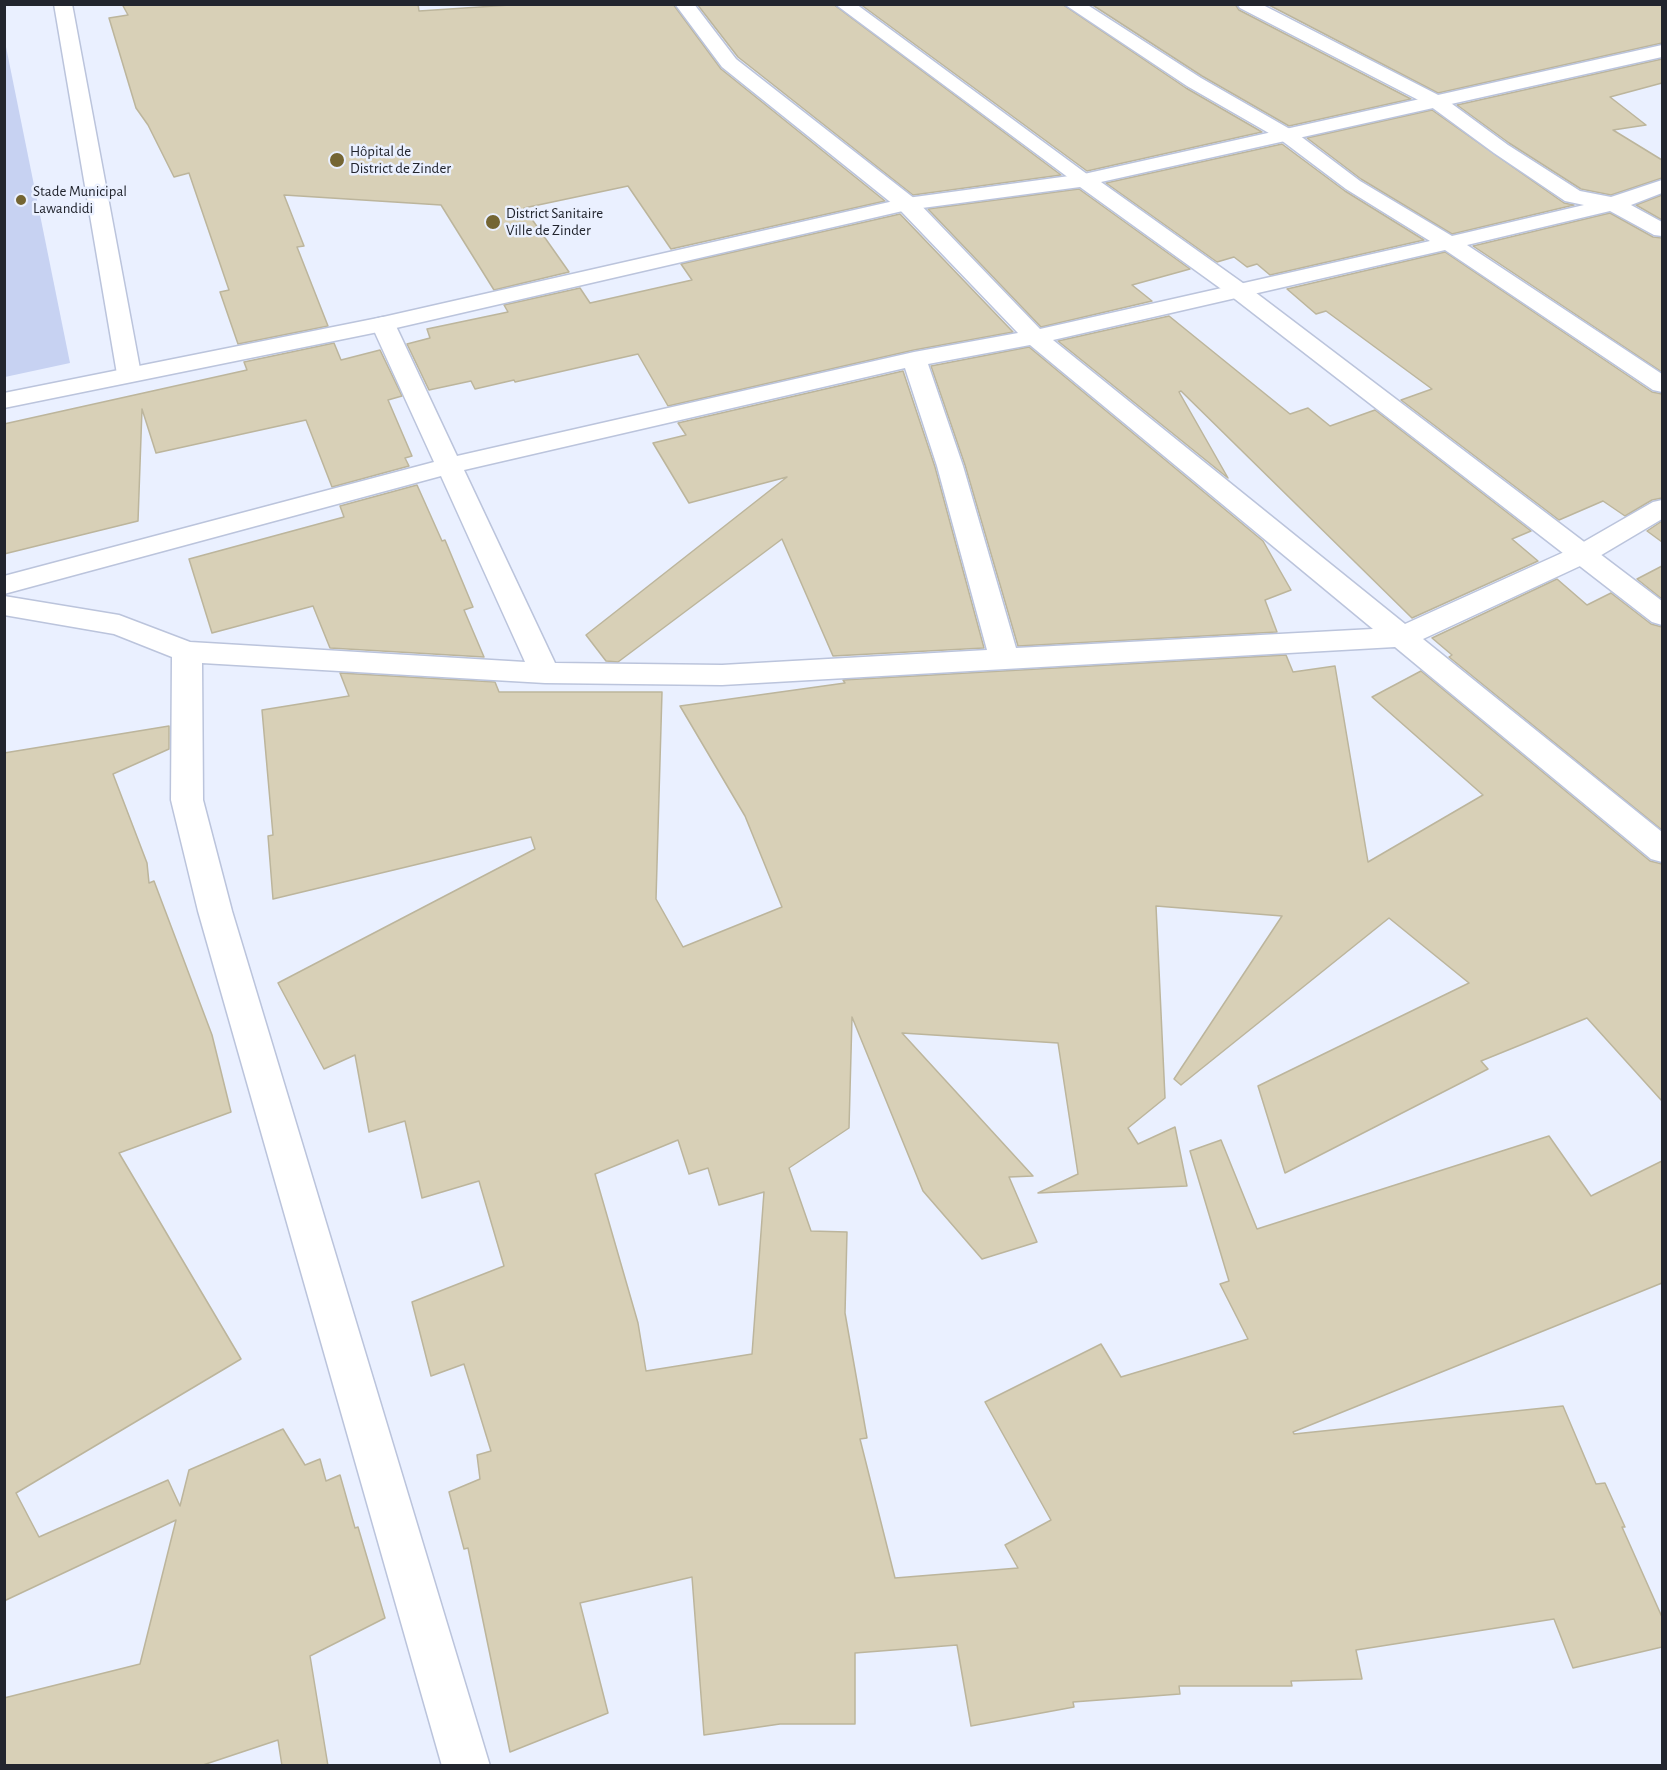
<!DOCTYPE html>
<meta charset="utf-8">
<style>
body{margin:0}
#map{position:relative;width:1667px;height:1770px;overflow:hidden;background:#eaf0ff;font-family:"Alegreya Sans",sans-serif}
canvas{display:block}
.frame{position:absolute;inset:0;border:6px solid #22252e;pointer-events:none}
</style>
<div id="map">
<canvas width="1667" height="1770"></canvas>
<div class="frame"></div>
</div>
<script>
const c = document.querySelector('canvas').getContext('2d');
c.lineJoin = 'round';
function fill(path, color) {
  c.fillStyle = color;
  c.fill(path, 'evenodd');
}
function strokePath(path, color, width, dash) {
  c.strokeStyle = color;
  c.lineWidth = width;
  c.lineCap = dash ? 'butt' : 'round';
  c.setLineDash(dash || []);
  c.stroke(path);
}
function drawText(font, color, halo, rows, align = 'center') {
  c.font = font + ' "Alegreya Sans",sans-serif';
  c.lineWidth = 5;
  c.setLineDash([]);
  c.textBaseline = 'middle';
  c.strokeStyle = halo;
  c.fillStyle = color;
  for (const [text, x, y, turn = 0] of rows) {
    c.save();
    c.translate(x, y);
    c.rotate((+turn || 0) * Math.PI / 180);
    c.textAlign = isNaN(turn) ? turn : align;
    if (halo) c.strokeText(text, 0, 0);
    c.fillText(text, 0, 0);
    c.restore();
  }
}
const green = new Path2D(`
 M4,37L70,363L5,377H4Z`);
const building = new Path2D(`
 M122,4H418L419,11L525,4H673L721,69L885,201L671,249L628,186L524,208L569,272L494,290L441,205L284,195L304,246L297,247L328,326L238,344L220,292L229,290L189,173L174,177L148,125L136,108L109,18L128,15Z
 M697,4H833L1061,175L913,195L738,57Z
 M860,4H1062L1186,88L1262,132L1087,171Z
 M1091,4H1235L1239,10L1411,99L1289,126L1202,76Z
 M1267,4H1662V43L1438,93Z
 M1662,59V83L1610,97L1646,125L1613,130L1662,160V178L1611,195L1581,189L1509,143L1457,105Z
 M1432,110L1564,203L1574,205L1452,234L1361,179L1307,138Z
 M1282,144L1345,191L1424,240L1270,275L1257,264L1247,267L1234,257L1217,262L1106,183Z
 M1079,189L1190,269L1132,285L1152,301L1041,327L928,209Z
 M1662,195V220L1636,205Z
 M1610,213L1653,237L1662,238V372L1473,246Z
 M900,214L1013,332L914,350L668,406L638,354L515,382L514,380L475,389L471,381L429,390L407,344L430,338L427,329L508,312L504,305L580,288L590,303L692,280L681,264Z
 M1445,252L1652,392L1662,394V498L1652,500L1625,516L1603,501L1559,520L1401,400L1432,389L1326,311L1316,314L1287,289Z
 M1169,316L1290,414L1308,408L1330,426L1375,410L1531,531L1512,539L1538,561L1412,618L1181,391L1179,392L1228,478L1058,341Z
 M334,343L341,360L380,350L402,396L388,400L412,456L405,458L409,466L332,487L306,420L156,453L142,409L138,521L4,554V424L247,370L244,362Z
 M1029,347L1263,541L1291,590L1265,600L1277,632L1018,646L965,465L931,366Z
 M903,371L935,467L984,648L833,656L782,539L618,662L606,661L586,635L787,477L689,503L653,443L686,435L678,423Z
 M417,485L442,541L445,540L473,607L464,610L484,657L330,648L313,606L212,633L189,559L344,517L340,506Z
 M1662,521V542L1647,531Z
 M1662,566V599L1637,579Z
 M1557,579L1587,605L1611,593L1651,624L1662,627V830L1449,657L1452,655L1432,638Z
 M1286,655L1293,672L1335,666L1368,862L1483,795L1372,697L1421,671L1650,861L1662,864V1101L1587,1018L1481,1061L1488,1069L1285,1173L1258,1086L1469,983L1389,918L1181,1085L1174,1079L1282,916L1156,906L1165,1098L1128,1128L1138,1144L1175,1127L1187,1186L1038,1193L1078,1174L1058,1043L902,1033L1033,1176L1009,1177L1037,1242L982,1259L923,1191L852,1017L849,1128L789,1168L811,1231L847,1232L845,1313L867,1438L860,1439L895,1578L1018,1568L1005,1545L1051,1520L985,1402L1101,1344L1121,1377L1248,1339L1220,1284L1229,1281L1190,1151L1221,1140L1257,1229L1549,1136L1591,1196L1662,1161V1283L1293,1432L1294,1434L1563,1406L1596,1484L1605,1483L1625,1527H1622L1662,1617V1647L1573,1668L1554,1619L1356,1650L1362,1679L1291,1681L1292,1686H1179L1180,1694L1073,1702L1074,1707L971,1726L957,1645L855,1653V1724H780L704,1735L692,1577L580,1603L608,1713L510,1752L468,1548L464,1549L449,1492L480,1479L477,1455L491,1451L464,1364L431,1376L412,1302L504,1266L479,1181L422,1198L405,1121L369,1132L355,1055L324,1069L278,983L535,849L531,837L273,899L268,836L273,835L262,710L349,696L340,673L495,682L499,692H662L656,899L683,947L782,907L745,816L680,706L845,683L843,680ZM678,1140L689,1174L708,1168L719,1205L764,1192L752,1354L646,1371L638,1323L595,1174Z
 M169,726V749L113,774L147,863L149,883L154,881L212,1035L231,1112L119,1153L241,1359L16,1493L39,1537L168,1480L180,1506L189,1470L283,1429L305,1465L320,1459L326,1481L340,1475L355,1528L358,1527L385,1618L310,1656L328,1766H282L278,1740L200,1766H4V1698L140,1664L176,1520L4,1601V753Z`);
const minor = new Path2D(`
 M54,4H72L141,374L138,379L129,381L120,379L117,374Z
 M675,4H694L736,59L915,199L1040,329L1430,241L1346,189L1281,140L1187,86L1064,4H1086L1201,78L1295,132L1360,181L1452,236L1584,205L1565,201L1494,153L1430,106L1240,8L1237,4H1261L1444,98L1508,145L1580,191L1611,197L1662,180V193L1631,205L1662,222V236L1654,235L1610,211L1467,245L1662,374V392L1653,390L1445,250L1053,340L1405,624L1573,548L1653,502L1662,500V519L1593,560L1423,639L1662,832V862L1651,859L1395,647L722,685L545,683L202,663L203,800L232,911L490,1766H442L198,911L171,800L172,657L114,634L4,615V596L119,615L190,642L525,662L441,476L4,594V576L434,462L371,324L375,319L383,317L391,319L395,324L457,456L914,352L1018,333L899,209L722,67ZM1030,345L1373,629L1016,648L963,466L928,364ZM905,368L937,466L987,650L722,665L555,663L464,470Z
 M835,4H856L1095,180L1091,184L1084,186L1077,184Z`);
const tertiary = new Path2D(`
 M1662,45V57L1101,182L1247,286L1662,601V625L1652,622L1231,296L1080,187L907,210L383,331L4,408V393L383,317L907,198L1084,174Z`);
const markers = [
 [337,160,8,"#746533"],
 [21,200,6,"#746533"],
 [493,222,8,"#746533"]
];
const farPoinames = [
 ["Hôpital de",350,151],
 ["District de Zinder",350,168],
 ["Stade Municipal",33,191],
 ["Lawandidi",33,208],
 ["District Sanitaire",506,213],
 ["Ville de Zinder",506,230]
];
fill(green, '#c7d2f2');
fill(building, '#d8d0b7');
strokePath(building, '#bcb59c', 1.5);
strokePath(minor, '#bbc4dc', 3);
strokePath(tertiary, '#bbc4dc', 3);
fill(minor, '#fff');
fill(tertiary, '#fff');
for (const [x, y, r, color] of markers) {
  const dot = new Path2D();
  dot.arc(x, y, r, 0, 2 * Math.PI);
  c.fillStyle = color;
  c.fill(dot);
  strokePath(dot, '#eaf0ff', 2);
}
drawText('15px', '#22252e', '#eaf0ff', farPoinames, 'left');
</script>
